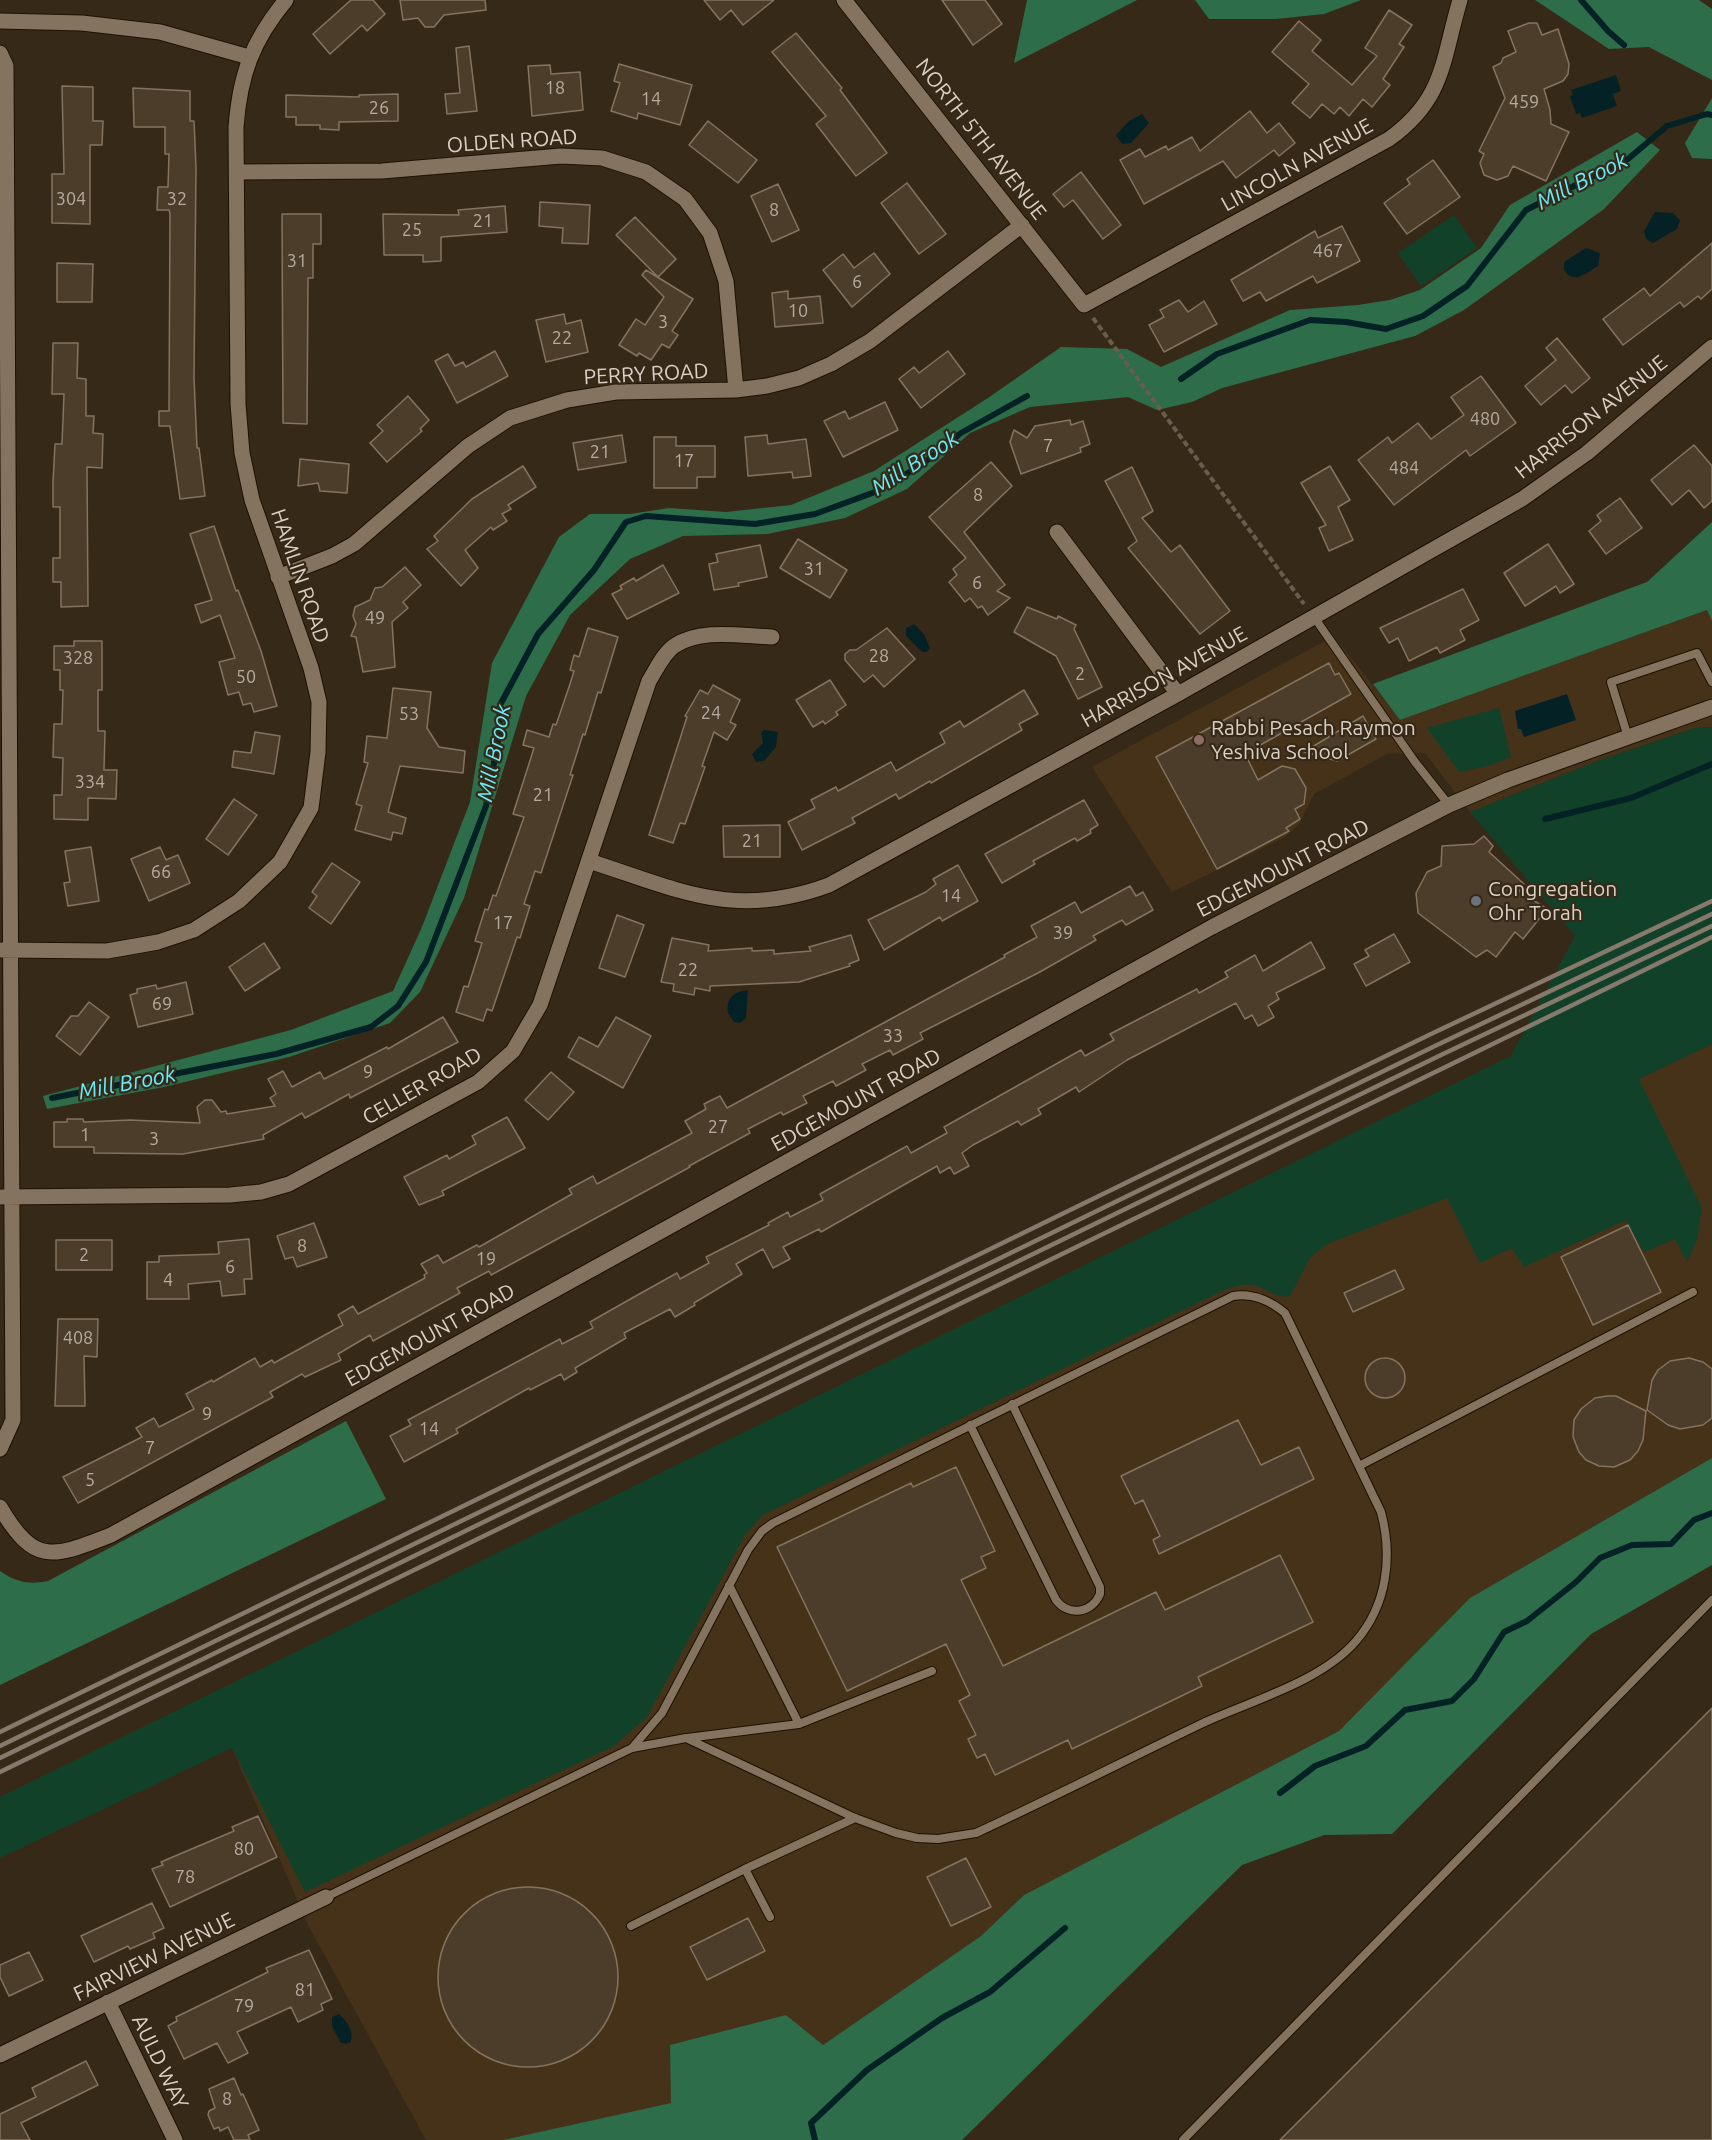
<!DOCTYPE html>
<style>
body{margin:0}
canvas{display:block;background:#372917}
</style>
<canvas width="1712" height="2140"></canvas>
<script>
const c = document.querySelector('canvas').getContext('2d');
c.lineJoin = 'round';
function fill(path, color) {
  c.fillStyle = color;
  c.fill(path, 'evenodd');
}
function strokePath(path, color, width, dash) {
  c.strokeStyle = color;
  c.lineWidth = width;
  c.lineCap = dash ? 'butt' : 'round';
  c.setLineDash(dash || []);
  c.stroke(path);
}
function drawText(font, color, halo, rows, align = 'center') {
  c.font = font + ' Ubuntu,sans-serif';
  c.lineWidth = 4.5;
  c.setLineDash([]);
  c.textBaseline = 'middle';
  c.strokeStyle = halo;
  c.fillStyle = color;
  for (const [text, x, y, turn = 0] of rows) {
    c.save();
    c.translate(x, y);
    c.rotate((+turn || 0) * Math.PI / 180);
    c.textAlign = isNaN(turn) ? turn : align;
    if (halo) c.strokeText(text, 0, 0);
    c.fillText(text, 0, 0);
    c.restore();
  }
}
const built = new Path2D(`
 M1707,610L1712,621V727L1695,728L1600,760L1470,812L1425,753L1387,754L1314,794L1299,824L1285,837L1172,892L1092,767L1334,636L1400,720Z
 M1712,1044V1458L1470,1598L1339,1731L1024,1895L981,1936L823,2045L672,2103L503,2140H426L308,1925L232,1748Z`);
const green = new Path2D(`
 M1454,215L1477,248L1421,286L1398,253Z
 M1499,708L1511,757L1488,766L1459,772L1427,728Z
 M1712,727V1044L1639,1079L1702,1208L1697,1240L1687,1262L1675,1239L1644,1252L1626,1220L1524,1267L1512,1248L1480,1263L1447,1198L1327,1244L1310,1258L1290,1296C1276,1299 1267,1288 1253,1285C1243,1283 1234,1287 1224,1290L763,1515L745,1535L647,1717L614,1746L305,1892L232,1748L0,1858V1797L1511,1056L1575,936L1470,812L1600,760L1695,728Z`);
const forest = new Path2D(`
 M1027,0H1137L1014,63Z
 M1195,0H1361L1324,14L1276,19H1209Z
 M1535,0H1699L1712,9V80L1649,47L1609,49Z
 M1712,98V159L1692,158L1685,143Z
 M1637,132L1660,150L1604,209L1464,310L1415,336L1222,388L1192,402L1157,410L1128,397L1030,407L970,433L907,489L845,518L767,534L683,536L630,559L570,615L526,696L464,898L420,992L390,1023L289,1057L164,1087L47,1109L43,1096L291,1030L393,991L422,927L470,802L492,663L559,537L590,514H630L669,508L726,512L791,505L874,471L988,398L1061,347L1127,349L1161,367L1290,310L1358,305L1390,300L1420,290L1481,248L1510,205Z
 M1712,522V621L1707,610L1400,720L1373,684L1647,582Z
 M346,1421L386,1499L0,1685V1571C16,1582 28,1585 48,1581Z
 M1712,1458V1565L1591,1634L1392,1834L1324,1835L1242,1865L962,2140H503L671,2103L670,2045L786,2015L823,2045L981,1936L1024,1895L1339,1731L1470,1598Z`);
const water = new Path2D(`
 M1616,75L1621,91L1613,94L1617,106L1582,118L1580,113L1576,114L1570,96L1573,95L1571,90Z
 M1142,114L1149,123L1131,143L1122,144L1116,135L1129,121Z
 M1655,212L1673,213L1680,220L1677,229L1653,243L1646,239L1644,231Z
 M1586,248L1600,253L1598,266C1586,273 1574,285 1564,270V262Z
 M914,624L924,634L930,648L927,652H922L906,636V628Z
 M1567,694L1576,720L1524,737L1521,729H1518L1515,711Z
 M764,730L778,732L776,747L764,761L756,762L752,754L763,743L761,733Z
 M748,990L746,1018L740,1023L734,1022L728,1013C726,998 733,992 748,990Z
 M339,2014C346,2021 354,2030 351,2042L346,2044L340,2042L332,2026V2017Z`);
const stream = new Path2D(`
 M1581,0L1608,31L1624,45
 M1181,379L1217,354L1310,320L1346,322L1386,329L1423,316L1467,286L1526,210L1628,159L1667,126L1707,114L1712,115
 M1545,819L1631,798L1712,764
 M52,1098L276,1054L371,1027L398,1006L426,962L486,806L499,736L500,705L538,634L594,570L626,522L646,516L755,524L815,514L875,492L920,466L961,433L1027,396
 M1280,1793L1315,1766L1366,1746L1405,1710L1452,1701L1474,1679L1504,1632L1527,1621L1576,1582L1600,1558L1632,1545L1671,1544L1694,1520L1712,1513
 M815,2140L811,2123L867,2070L942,2018L990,1992L1065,1928`);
const building = new Path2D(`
 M351,0H373L385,14L367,31L362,25L330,54L313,34Z
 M400,0H485L486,10L444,15L434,27H425L418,18L403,20Z
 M704,0H774L743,25L731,10L720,20Z
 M942,0H985L1002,24L973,45Z
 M1389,10L1412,25L1399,44L1404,47L1383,79L1390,85L1372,107L1363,99L1349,116L1340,107L1334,114L1322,104L1310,118L1292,103L1309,84L1272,52L1299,21L1321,40L1312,51L1352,85L1377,56L1365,48Z
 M1529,23H1537L1542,35L1558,29L1569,64L1568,74L1563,81L1544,89L1550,110L1551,124L1569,132L1546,181L1513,166L1508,176L1497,180L1484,175L1480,163L1484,154L1479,151L1505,98L1493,67L1501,63L1503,58L1516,52L1508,31Z
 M796,33L842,88L840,90L887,153L856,176L816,124L826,116L772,52Z
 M469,46L477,111L447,114L445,94L460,93L456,48Z
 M619,64L692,85L680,125L638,113L637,119L611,111L620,83L614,81Z
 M550,65L551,74L580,72L583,110L532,116L528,66Z
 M62,86L93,87V121H103L102,145H90V224L52,223V174H64Z
 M133,88L190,91V121H194L196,167L194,378L197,448H199L205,496L180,499L170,426H159V411H169L170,214L169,210H157L158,187H168L169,154H165V127H134Z
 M398,94V121L339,122V130L320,129V125H296V117H286V95L359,97V95Z
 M1250,111L1267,133L1279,123L1295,143L1279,156L1274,150L1236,178L1223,161L1144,204L1120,160L1140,149L1145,157L1166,146L1168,150L1192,137L1200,151Z
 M708,121L757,160L738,183L689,145Z
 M1433,160L1460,197L1407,234L1384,203L1410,184L1407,179Z
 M1081,172L1121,225L1103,239L1073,200L1064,207L1053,194Z
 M907,183L946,234L919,254L881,203Z
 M778,184L799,230L772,242L751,196Z
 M540,202L590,205L588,244L562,243L563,228L539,226Z
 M505,206L507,232L441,237V261L423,262V255H384L383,214L459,215L458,210Z
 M282,214H321V244H313V278H308L307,424L283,423Z
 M635,217L676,259L658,277L616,235Z
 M1342,226L1360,261L1317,283L1313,276L1266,301L1260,292L1243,301L1231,280L1315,231L1318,238Z
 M1712,243V289L1701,299L1698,296L1684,307L1680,302L1623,345L1603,319L1644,288L1650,296Z
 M874,253L890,274L852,307L823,270L843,254L854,268Z
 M57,263L93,264L92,302H57Z
 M646,270L693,299L672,331L678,335L669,348L662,344L651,360L639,353L637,356L619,345L636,319L645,325L664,297L642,275Z
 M788,291V299L820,296L823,323L775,327L772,293Z
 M1179,300L1188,312L1204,301L1217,324L1164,352L1149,325L1164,317L1160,310Z
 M564,314L566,324L581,320L588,352L546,362L536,320Z
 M1557,338L1590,378L1572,393L1565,385L1541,405L1525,386L1556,360L1546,348Z
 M53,343H78L77,378L86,379V416H94L93,433L103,434L102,468L87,467L88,606L61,607V582H53V558H60V507H53V482L55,444H62L64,394H52Z
 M495,351L508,376L457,403L435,361L448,354L455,366L463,362L466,367Z
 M948,351L965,374L921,408L899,379L914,367L919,373Z
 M1481,376L1516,423L1470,456L1466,450L1394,505L1358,460L1388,437L1392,443L1418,423L1431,439L1464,415L1451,397Z
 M408,396L429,420L420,429L422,431L387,462L370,443L383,431L377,425Z
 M885,402L898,430L843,457L824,421L845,411L849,419Z
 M1070,420L1071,425L1083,421L1090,444L1080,448L1081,452L1021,474L1010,442L1014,430L1027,438L1035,426Z
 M622,435L626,462L578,470L573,443Z
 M767,435L768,444L806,439L811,476L793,478L792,472L748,476L745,437Z
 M654,437H676V446H715V477H697V488H654Z
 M1694,445L1712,466V501L1704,508L1689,490L1672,505L1651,480Z
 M300,459L349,464L347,493L320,491L318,483L298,486Z
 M991,462L1012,486L964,532L1005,585L997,591L1010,598L988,615L982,606L978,608L970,598L965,602L949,582L957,575L953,569L966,558L929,517Z
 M523,466L536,487L508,505L511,509L502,514L507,521L493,530L491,527L465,550L478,568L461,586L427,549L438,541L434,536L472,499Z
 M1330,466L1350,500L1338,507L1353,540L1329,551L1319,528L1326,525L1301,483Z
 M1132,467L1153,511L1142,518L1171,552L1180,545L1230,611L1200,634L1128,548L1137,541L1105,481Z
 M1620,498L1642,528L1606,554L1589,531L1601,521L1597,515Z
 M214,526L236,591L238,590L261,651L277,706L254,712L251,703L243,705L239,692L228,695L219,662L235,658L220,615L201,623L195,605L212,600L190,534Z
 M798,539L847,570L830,598L780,568Z
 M1548,544L1574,584L1560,593L1556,586L1525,606L1504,573Z
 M760,545L767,577L738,583L739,586L714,590L709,564L718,562L716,554Z
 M663,565L679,593L627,619L612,594L622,589L620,586L634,578L636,581Z
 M405,567L421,585L403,602L408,608L392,622L395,667L363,672L356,637L351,636L356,624L353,616L355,607L370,600L375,588L382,587Z
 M1463,589L1479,620L1460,630L1465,640L1440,653L1437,647L1409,661L1398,638L1389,643L1380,628Z
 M1027,607L1057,619L1058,616L1076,625L1074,629L1102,687L1078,699L1056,656L1014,632Z
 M588,628L618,637L601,693L598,692L585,735L583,734L570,775H573L541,873L535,871L524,904L530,906L520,938L517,937L492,1011L487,1009L483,1021L456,1012L464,986L468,987L482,943L475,941L485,909L488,910L493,895L496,896L524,817L513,814L534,748L523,745L527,730L549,737L553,724L556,725L570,684L574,671L570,670L574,655L579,657Z
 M887,628L915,659L884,687L873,675L864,682L845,660V654L850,650H856Z
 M74,641H102V690H98V731H105L104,770H117L116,799L88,798V820L54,819V795H62L63,758L53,757L54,724H62L63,690H60V670H54V646H74Z
 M1329,663L1335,675L1339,673L1351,694L1239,757L1247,758L1258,780L1282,766L1295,769L1306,788L1304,804L1295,809L1300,819L1286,828L1289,831L1217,869L1156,757Z
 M830,680L846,705L836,712L838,715L825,724L823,721L813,727L796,700Z
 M713,685L740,700L730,722L736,725L727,740L714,732L702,766L705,767L685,824L680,823L673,843L649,835L687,717L685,716L700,690L708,694Z
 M393,688L431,692L427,728L439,747L465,751L463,773L400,766L388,812L406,818L402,834L393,832L391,840L355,830L362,806L356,804L368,763L364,762L367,736L387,738Z
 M1024,690L1038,714L1019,724L1022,730L931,783L930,781L899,799L896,794L852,818L855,823L802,850L788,822L815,808L811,800L836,787L838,791L891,762L896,771L945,743L940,733L960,721L964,727Z
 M1363,716L1376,739L1337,761L1304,752Z
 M255,732L280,736L274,774L232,767L234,751L251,753Z
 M234,799L257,815L228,855L206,839Z
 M1084,800L1098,825L1090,830L1091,833L1077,841L1075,838L1033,861L1035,864L1002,883L985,854Z
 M780,825V857H724L723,826Z
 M1484,836L1493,846L1489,852L1524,884L1519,891L1547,909L1523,939L1515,932L1496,957L1487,950L1476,957L1418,913L1416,893L1427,872L1441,866L1442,846L1474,844Z
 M91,847L99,901L68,906L64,883L70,882L65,851Z
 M160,847L166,860L178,855L190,883L149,901L131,859Z
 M332,863L360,882L331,924L309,908L317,896L312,892Z
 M958,865L978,901L942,921L940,917L884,950L868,920L926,892L936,884L933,879Z
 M1130,886L1136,896L1143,892L1153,910L1126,925L1122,920L1093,936L1096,940L1038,973L920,1033L923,1039L893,1055L890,1050L862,1064L866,1070L836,1086L833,1081L803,1096L807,1103L783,1115L781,1112L748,1129L750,1133L689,1166L690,1167L491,1275L489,1271L457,1288L460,1293L373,1341L370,1335L338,1354L341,1360L305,1377L302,1374L270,1392L273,1397L78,1503L63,1477L142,1437L136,1428L154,1418L159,1427L194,1409L186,1394L212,1380L213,1382L255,1358L260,1367L272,1360L274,1363L343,1325L338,1315L353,1306L358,1314L425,1278L424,1275L427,1273L421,1264L438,1255L443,1263L477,1245L479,1247L572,1194L569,1189L593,1176L597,1184L692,1133L685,1121L706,1109L704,1104L720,1096L727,1108L1005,957L1004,955L1037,937L1031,926L1075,902L1081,913Z
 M617,915L644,925L625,977L599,968Z
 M1394,934L1410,962L1366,986L1354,964L1369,956L1365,950Z
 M851,935L859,960L849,964L850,966L799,982L710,986V991L695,988L694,995L673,991L674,984L661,982L672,938L709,945L708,951L752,948V951L774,950V954L811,951L809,947Z
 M1311,942L1325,968L1276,993L1279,999L1268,1006L1274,1017L1258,1026L1252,1015L1245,1019L1236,1003L1127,1060L1079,1092L1076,1087L1038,1109L1041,1114L1021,1125L1018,1121L973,1145L962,1153L969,1166L954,1174L950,1167L940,1173L937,1166L821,1232L819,1229L783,1247L790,1259L773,1268L763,1249L736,1264L742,1274L694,1303L695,1305L675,1317L670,1309L624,1333L626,1338L575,1368L577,1372L564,1380L561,1374L530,1390L529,1388L456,1429L458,1433L404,1462L390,1436L411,1425L408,1420L560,1339L562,1344L593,1328L590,1322L634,1297L677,1273L680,1279L709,1263L706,1257L769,1225L768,1223L788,1212L790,1217L823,1200L820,1194L907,1146L911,1153L947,1133L944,1127L1081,1050L1085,1056L1114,1040L1110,1034L1197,989L1199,993L1228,977L1225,972L1255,955L1263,971Z
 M264,943L280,968L245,991L229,967Z
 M186,982L193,1014L138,1027L130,995L137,993V989L156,985L157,989Z
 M89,1002L109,1017L80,1055L56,1036L71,1016H78Z
 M443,1017L458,1042L350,1098L349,1094L305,1118L302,1113L263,1135L264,1139L183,1154L94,1153V1147H54V1122H67V1119H83L84,1122L130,1120L200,1123L197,1107L205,1100H212L221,1112L226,1111L227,1114L275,1106L270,1098L276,1094L268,1079L283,1071L292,1087L320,1072L324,1079L387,1047L388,1049Z
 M616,1017L651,1036L623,1088L568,1057L579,1037L598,1047Z
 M551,1072L574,1092L548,1120L525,1100Z
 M507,1117L525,1148L442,1191L444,1195L419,1205L404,1177L447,1155L449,1159L476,1144L472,1136Z
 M314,1223L327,1257L297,1267L293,1257L285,1259L277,1236Z
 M1628,1225L1661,1292L1593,1325L1561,1257Z
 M249,1239L252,1279H244L245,1294L222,1296L220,1281L188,1284L189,1299H147V1262H159V1256L219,1254L218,1242Z
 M56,1240H112V1270H56Z
 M1395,1270L1404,1289L1353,1312L1344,1293Z
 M58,1319H98L97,1357L84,1356L85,1406H55Z
 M1365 1378a20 20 0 1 1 40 0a20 20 0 1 1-40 0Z
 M1689,1358L1703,1362L1712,1369V1418L1703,1425L1680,1429L1668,1425L1647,1410L1652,1380L1658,1370L1670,1361Z
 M1607,1396H1616L1646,1411L1643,1440L1638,1451L1630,1460L1614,1467L1599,1466L1586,1460L1579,1452L1573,1437L1574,1420L1581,1409L1595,1398Z
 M1238,1420L1261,1465L1299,1447L1314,1479L1159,1554L1153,1540L1160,1536L1143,1500L1135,1504L1121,1476Z
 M956,1467L995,1551L981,1557L986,1568L961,1580L1003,1666L1156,1592L1165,1610L1280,1555L1313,1622L1198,1677L1202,1686L1072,1749L1068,1740L995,1775L985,1754L977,1758L968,1739L976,1735L959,1701L970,1695L946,1644L847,1691L777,1547L911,1483L913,1487Z
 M1712,1708V2140H1280Z
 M258,1816L277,1857L170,1907L152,1869L163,1865L161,1862L234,1831L232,1827Z
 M966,1858L991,1907L951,1926L927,1877Z
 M438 1977a90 90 0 1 1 180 0a90 90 0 1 1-180 0Z
 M152,1903L164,1928L153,1933L155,1938L130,1949L128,1946L94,1962L81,1936Z
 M748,1918L765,1951L707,1980L690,1947Z
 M309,1950L332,1999L321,2004L323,2010L298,2022L291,2007L237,2032L248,2053L228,2063L217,2043L184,2059L168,2026L177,2021L176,2017L268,1972L266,1968Z
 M29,1952L43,1980L9,1996L0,1977V1965Z
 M86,2061L98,2085L21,2123L30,2140H0V2114L36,2097L32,2088Z
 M234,2078L241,2095L243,2094L259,2130L248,2135L250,2140H234L228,2127L220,2131L219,2127L214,2129L208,2115L209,2111L215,2108L209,2089Z`);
const path = new Path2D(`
 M1093,318L1304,604`);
const service = new Path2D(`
 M1314,617L1415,762L1449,805
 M1628,737L1611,682L1697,653L1712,682
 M970,1425L1056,1600C1069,1617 1092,1613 1100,1594V1587L1012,1404
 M1359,1466L1693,1292
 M729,1585L799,1724L932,1671
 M687,1738L799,1724
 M326,1897L632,1748L686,1738L855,1818L896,1833L917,1838L938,1839L976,1833C1052,1798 1126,1760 1201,1724C1250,1701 1321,1682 1356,1641C1387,1605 1393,1557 1381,1512L1285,1313C1269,1300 1253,1293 1233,1296L773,1523L762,1531L748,1550L662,1713L632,1748
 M770,1917L745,1869L855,1818
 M631,1926L745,1869
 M1183,2140L1712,1600`);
const minor = new Path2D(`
 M844,0L1084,305L1389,139C1445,99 1442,60 1460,0
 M0,21L82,23L160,32L249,57
 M0,53L6,66L13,1420L0,1449
 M237,172L382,171L561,156L602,158L646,172L685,199L710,233L726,281L736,390
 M1057,532L1178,694
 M278,577L332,556L354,544L468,446L510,418L567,400L616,392L736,390L767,386L799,378L831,364L870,341L1022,225
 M589,861C679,890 734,920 829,885L1178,694L1522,499L1587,453L1712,347
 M0,950L107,951L158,942L194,930L239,901L280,862L311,808L318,752L319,702L311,668L252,500L242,453L238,404L236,127C240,75 252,41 286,0
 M0,1197L230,1195L261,1192L289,1184L478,1082L513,1051L540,1005L649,681C656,670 663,654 674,646C700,628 741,636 772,637
 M0,1507C35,1567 54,1557 111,1535L1212,927L1449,805L1508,780L1712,707
 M108,2002L175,2140
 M0,2055L326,1897`);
const rail = new Path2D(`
 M0,1732L1431,1034L1712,901
 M0,1746L1437,1045L1712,914
 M0,1758L1441,1055L1712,926
 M0,1772L1712,937`);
const markers = [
 [1199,740,6,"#8d6e63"],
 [1476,901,6,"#6b7280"]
];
const numberNames = [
 ["18",555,88],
 ["14",651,99],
 ["459",1524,102],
 ["26",379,108],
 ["304",71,199],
 ["32",177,199],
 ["8",774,210],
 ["21",483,221],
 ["25",412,230],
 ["467",1328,251],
 ["31",297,261],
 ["6",857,282],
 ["10",798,311],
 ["3",663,322],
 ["22",562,338],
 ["480",1485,419],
 ["7",1048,446],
 ["21",600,452],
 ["17",684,461],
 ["484",1404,468],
 ["8",978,495],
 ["31",814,569],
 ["6",977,583],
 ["49",375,618],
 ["28",879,656],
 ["328",78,658],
 ["2",1080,674],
 ["50",246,677],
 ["24",711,713],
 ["53",409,714],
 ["334",90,782],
 ["21",543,795],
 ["21",752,841],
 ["66",161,872],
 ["14",951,896],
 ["17",503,923],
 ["39",1063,933],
 ["22",688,970],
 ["69",162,1004],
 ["33",893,1036],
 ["9",368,1072],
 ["27",718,1127],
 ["1",85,1135],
 ["3",154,1139],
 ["8",302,1246],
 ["2",84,1255],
 ["19",486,1259],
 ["6",230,1267],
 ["4",168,1280],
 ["408",78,1338],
 ["9",207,1414],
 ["14",429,1429],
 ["7",150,1448],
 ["5",90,1480],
 ["80",244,1849],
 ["78",185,1877],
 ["81",305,1990],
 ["79",244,2006],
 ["8",227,2099]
];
const streetNames = [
 ["NORTH 5TH AVENUE",981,139,52],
 ["OLDEN ROAD",512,141,-4],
 ["LINCOLN AVENUE",1297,165,-29],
 ["PERRY ROAD",646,374,-3],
 ["HARRISON AVENUE",1591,417,-38],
 ["HAMLIN ROAD",300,576,71],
 ["HARRISON AVENUE",1164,677,-29],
 ["EDGEMOUNT ROAD",1283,868,-27],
 ["CELLER ROAD",422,1086,-30],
 ["EDGEMOUNT ROAD",856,1100,-29],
 ["EDGEMOUNT ROAD",430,1335,-29],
 ["FAIRVIEW AVENUE",154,1957,-26],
 ["AULD WAY",160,2062,64]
];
const poiNames = [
 ["Rabbi Pesach Raymon",1211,728],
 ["Yeshiva School",1211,752],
 ["Congregation",1488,889],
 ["Ohr Torah",1488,913]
];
const waterNames = [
 ["Mill Brook",1582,181,-27],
 ["Mill Brook",915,463,-33],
 ["Mill Brook",494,753,-79],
 ["Mill Brook",127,1083,-11]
];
fill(built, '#453219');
fill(green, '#124129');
fill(forest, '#2d6d4a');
fill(water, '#042125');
strokePath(stream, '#042125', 6);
fill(building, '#4c3d2b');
strokePath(building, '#84735f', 1.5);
strokePath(service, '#1e1102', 10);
strokePath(minor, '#1e1102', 17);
strokePath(path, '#6a5d4d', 4, [6, 3]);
strokePath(service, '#84735f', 8);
strokePath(minor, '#84735f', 15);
strokePath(rail, '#877a6c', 4.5);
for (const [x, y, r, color] of markers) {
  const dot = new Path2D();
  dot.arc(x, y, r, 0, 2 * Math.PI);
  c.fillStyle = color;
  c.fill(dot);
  strokePath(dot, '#372917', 2);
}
drawText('18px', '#b6ab9e', null, numberNames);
drawText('21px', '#dad0c5', '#372917', streetNames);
drawText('21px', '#dad0c5', '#372917', poiNames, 'left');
drawText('italic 22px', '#67edfc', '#372917', waterNames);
</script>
